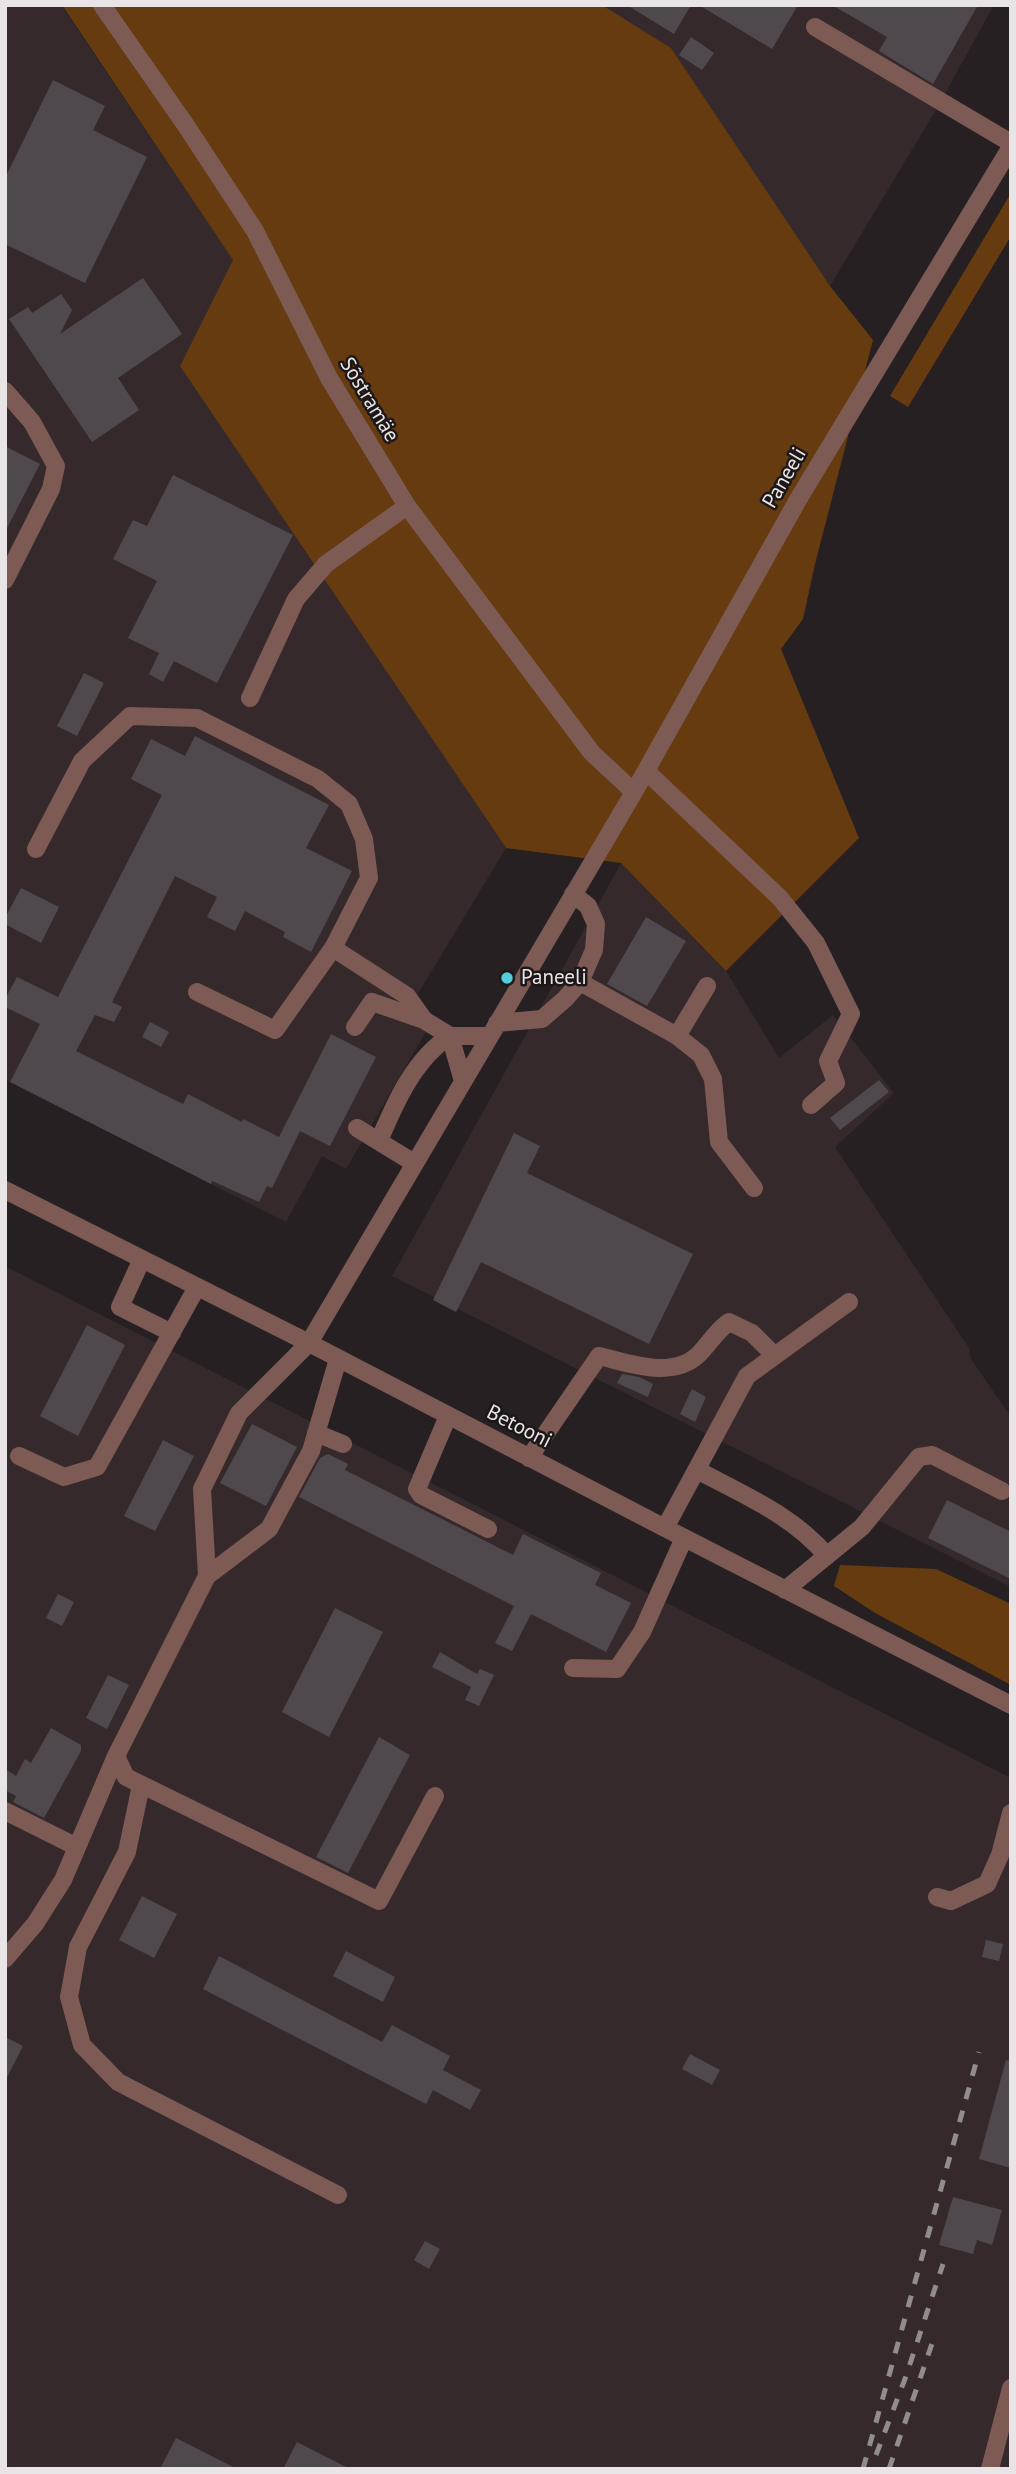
<!DOCTYPE html>
<meta charset="utf-8">
<style>
body{margin:0}
#map{position:relative;width:1016px;height:2474px;overflow:hidden;background:#262022;font-family:"PT Sans",sans-serif}
canvas{display:block}
.frame{position:absolute;inset:0;border:7px solid #e9e5e6;pointer-events:none}
</style>
<div id="map">
<canvas width="1016" height="2474"></canvas>
<div class="frame"></div>
</div>
<script>
const c = document.querySelector('canvas').getContext('2d');
c.lineJoin = 'round';
function fill(path, color) {
  c.fillStyle = color;
  c.fill(path, 'evenodd');
}
function strokePath(path, color, width, dash) {
  c.strokeStyle = color;
  c.lineWidth = width;
  c.lineCap = dash ? 'butt' : 'round';
  c.setLineDash(dash || []);
  c.stroke(path);
}
function drawText(font, color, halo, rows, align = 'center') {
  c.font = font + ' "PT Sans",sans-serif';
  c.lineWidth = 5;
  c.setLineDash([]);
  c.textBaseline = 'middle';
  c.strokeStyle = halo;
  c.fillStyle = color;
  for (const [text, x, y, turn = 0] of rows) {
    c.save();
    c.translate(x, y);
    c.rotate((+turn || 0) * Math.PI / 180);
    c.textAlign = isNaN(turn) ? turn : align;
    if (halo) c.strokeText(text, 0, 0);
    c.fillText(text, 0, 0);
    c.restore();
  }
}
const built = new Path2D(`
 M5,5H61L233,260L180,366L506,848L410,1007L433,1020L346,1169L322,1156L286,1222L5,1079Z
 M602,5H994L936,110L830,286L671,48Z
 M621,863L726,971L779,1058L833,1015L894,1093L835,1147L969,1348L971,1359L1011,1417V1587L392,1276Z
 M5,1266L1011,1778V2469H13L5,2465Z`);
const green = new Path2D(`
 M62,5H602L671,48L830,286L873,340L815,564L803,619L781,649L859,838L726,971L621,863L506,848L180,366L233,260Z
 M1011,193V236L908,407L890,396Z
 M840,1565L936,1569L1011,1604V1685L875,1613L834,1586Z`);
const building = new Path2D(`
 M627,5H691L674,34Z
 M699,5H798L772,49Z
 M832,5H978L933,84L879,51L887,37Z
 M691,37L714,53L702,70L679,55Z
 M53,80L105,106L93,130L147,157L85,283L5,244V178Z
 M143,278L182,334L118,378L139,410L92,442L9,319L28,307L32,313L61,294L72,310L60,334Z
 M5,446L40,464L5,532Z
 M173,475L293,535L217,683L174,661L163,682L149,674L159,653L128,638L157,581L113,559L133,520L147,526Z
 M84,673L104,683L77,736L57,726Z
 M195,736L329,805L306,848L352,871L311,952L283,937L285,932L245,911L235,931L207,917L217,897L175,876L112,1002L122,1007L115,1020L114,1022L95,1015L76,1051L183,1104L188,1094L242,1122L243,1119L279,1137L331,1034L376,1057L330,1146L300,1131L272,1188L267,1186L259,1202L212,1181L211,1184L10,1082L40,1024L5,1007V999L17,977L58,997L162,795L131,779L151,739L185,756Z
 M21,888L59,907L41,943L5,924V918Z
 M646,917L686,941L647,1006L607,984Z
 M150,1022L169,1032L161,1047L142,1037Z
 M879,1080L889,1092L840,1130L830,1118Z
 M514,1133L540,1146L527,1173L693,1254L649,1344L481,1262L456,1312L433,1300Z
 M87,1325L125,1345L78,1436L40,1416Z
 M622,1374L639,1377L653,1384L648,1397L617,1383Z
 M692,1389L706,1397L695,1422L680,1414Z
 M252,1424L297,1447L266,1506L220,1483Z
 M163,1440L194,1456L155,1531L124,1516Z
 M328,1454L348,1464L345,1470L513,1555L523,1534L601,1573L595,1585L631,1603L606,1652L531,1614L512,1651L495,1643L514,1606L299,1497L320,1458Z
 M947,1500L1011,1532V1579L928,1538Z
 M58,1594L74,1602L62,1626L46,1618Z
 M335,1608L383,1632L329,1737L282,1712Z
 M440,1652L477,1674L480,1669L494,1675L479,1706L465,1700L471,1687L432,1667Z
 M108,1675L129,1685L107,1729L86,1718Z
 M51,1728L81,1745V1751L44,1818L13,1802L16,1796L5,1790V1769L16,1776L25,1759L31,1763Z
 M379,1737L410,1755L348,1873L316,1857Z
 M142,1896L177,1914L154,1958L119,1940Z
 M986,1940L1003,1944L999,1961L982,1957Z
 M346,1951L395,1977L383,2002L333,1976Z
 M219,1956L382,2042L392,2025L450,2056L443,2070L481,2090L470,2110L433,2090L426,2104L203,1989Z
 M5,2037L23,2046L5,2081Z
 M690,2054L720,2070L712,2085L682,2069Z
 M1006,2060L1011,2061V2168L979,2159Z
 M953,2197L1002,2210L992,2245L977,2240L973,2254L939,2245Z
 M425,2241L440,2249L429,2269L414,2260Z
 M176,2438L237,2469H160Z
 M297,2442L350,2469H283Z`);
const minor = new Path2D(`
 M102,5L187,127L255,231L329,378L407,506L592,753L634,792
 M815,27L1011,143
 M5,391L32,422L56,466L51,489L5,580
 M250,698L296,599L326,564L407,506
 M646,771L780,898L816,943L851,1014L828,1061L836,1083L811,1105
 M36,849L82,761L130,716L197,718L318,779L349,804L364,839L369,878L333,948
 M580,982L677,1036L707,986
 M197,992L275,1030L333,948L407,996L424,1020
 M497,1023L542,1019L565,999L580,982L594,950L596,924L588,906L573,894
 M355,1027L372,1002L424,1020L450,1036H490
 M677,1036L701,1055L713,1079L719,1142L754,1188
 M357,1128L414,1163
 M379,1141C395,1103 414,1059 450,1036L463,1081
 M5,1190L309,1343L665,1528L1011,1705
 M142,1259L120,1307L172,1333
 M448,1416L417,1489L421,1495L488,1529
 M316,1433L343,1444
 M19,1456L64,1477L97,1467L197,1287
 M529,1458L599,1356C629,1363 673,1380 699,1354C710,1343 716,1331 729,1322L752,1333L775,1356
 M697,1470C742,1494 793,1515 827,1556
 M665,1528L747,1376L849,1302
 M207,1576L269,1529L311,1451L338,1359
 M785,1590L862,1527L919,1457L932,1455L1002,1491
 M573,1668L617,1669L642,1632L684,1538
 M141,1785L127,1852L78,1947L69,1997L82,2045L118,2082L338,2195
 M435,1796L379,1901L126,1777L116,1756L207,1576L202,1489L239,1413L309,1343L634,792L799,498L1011,147
 M5,1811L77,1847
 M937,1897L951,1901L987,1884L1000,1855L1011,1813
 M5,1959L35,1924L63,1880L116,1756
 M990,2469L1011,2388`);
const rail = new Path2D(`
 M876,2455L905,2379L943,2264
 M863,2469L979,2052
 M889,2469L935,2335`);
const markers = [
 [507,978,7,"#52cbda"]
];
const streetNames = [
 ["Sõstramäe",369,400,59],
 ["Paneeli",785,478,-60],
 ["Betooni",519,1427,27]
];
const poiNames = [
 ["Paneeli",521,978]
];
fill(built, '#35292c');
fill(green, '#663b10');
fill(building, '#4f494e');
strokePath(minor, '#7d5a54', 18);
strokePath(rail, '#918c8e', 5, [12, 12]);
for (const [x, y, r, color] of markers) {
  const dot = new Path2D();
  dot.arc(x, y, r, 0, 2 * Math.PI);
  c.fillStyle = color;
  c.fill(dot);
  strokePath(dot, '#1d1718', 2.5);
}
drawText('21px', '#e9e5e6', '#1d1718', streetNames);
drawText('21px', '#e9e5e6', '#1d1718', poiNames, 'left');
</script>
